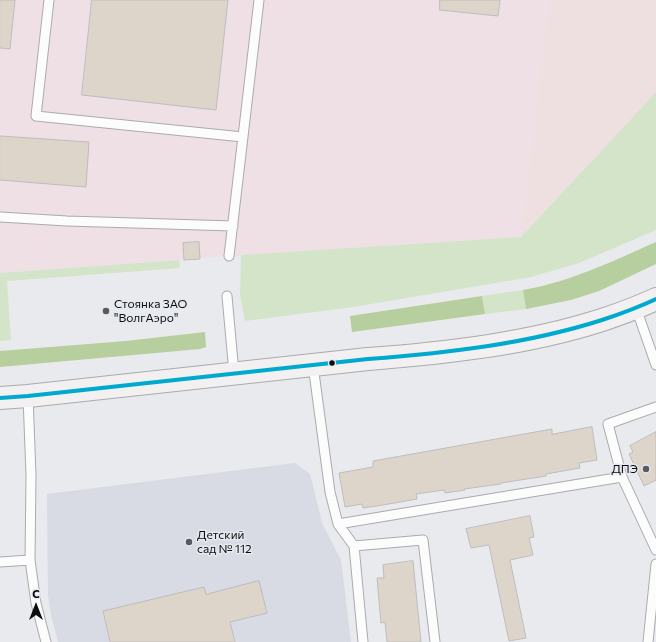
<!DOCTYPE html>
<meta charset="utf-8">
<style>
body{margin:0}
#map{position:relative;width:656px;height:642px;overflow:hidden;background:#e8eaee;font-family:Commissioner,sans-serif}
canvas{display:block}
.north{position:absolute;left:16px;top:586px;width:40px;height:40px;-webkit-text-stroke:3px #e6e9f0;paint-order:stroke;rotate:0deg;font-size:11px;font-weight:700;line-height:16px;text-align:center;color:#0c0d0f}
.north::after{content:'';display:block;margin:auto;width:14px;height:18px;background:#0c0d0f;clip-path:polygon(50% 0,100% 100%,50% 72%,0 100%)}
</style>
<div id="map">
<canvas width="656" height="642"></canvas>
<div class="north">С</div>
</div>
<script>
const c = document.querySelector('canvas').getContext('2d');
c.lineJoin = 'round';
function fill(path, color) {
  c.fillStyle = color;
  c.fill(path, 'evenodd');
}
function strokePath(path, color, width, dash) {
  c.strokeStyle = color;
  c.lineWidth = width;
  c.lineCap = dash ? 'butt' : 'round';
  c.setLineDash(dash || []);
  c.stroke(path);
}
function drawText(font, color, halo, rows, align = 'center') {
  c.font = font + ' Commissioner,sans-serif';
  c.lineWidth = 3;
  c.setLineDash([]);
  c.textBaseline = 'middle';
  c.strokeStyle = halo;
  c.fillStyle = color;
  for (const [text, x, y, turn = 0] of rows) {
    c.save();
    c.translate(x, y);
    c.rotate((+turn || 0) * Math.PI / 180);
    c.textAlign = isNaN(turn) ? turn : align;
    if (halo) c.strokeText(text, 0, 0);
    c.fillText(text, 0, 0);
    c.restore();
  }
}
const commercial = new Path2D(`
 M549,0H656V92L521,237Z`);
const industrial = new Path2D(`
 M0,0H549L521,237L229,256L0,273Z`);
const built = new Path2D(`
 M295,463L310,474L322,523L341,560L351,642H58L51,615L48,595L47,494Z`);
const green = new Path2D(`
 M656,92V230L579,263L531,277L353,307L245,321L240,295L241,255L521,237Z
 M179,260L180,268L7,281L11,340L0,341V273Z
 M523,290L526,309L485,314L482,296Z`);
const forest = new Path2D(`
 M656,242V264L599,291L571,300L526,309L523,290C570,282 613,261 656,242Z
 M482,296L485,314L352,332L350,316Z
 M205,332L206,347L200,349L0,367V351L126,341Z`);
const building = new Path2D(`
 M0,0H15L10,49L0,48Z
 M92,0H228L216,110L82,95Z
 M440,0H500L498,16L440,10Z
 M0,136L89,142L86,187L0,180Z
 M199,242L200,259L184,260L183,243Z
 M592,427L597,460L579,463L580,468L546,474V476L501,483V484L464,489L465,490L445,493L444,490L416,494L417,499L383,505L363,508L362,504L345,507L339,473L373,467V461L552,429V434Z
 M656,432V480L644,486L629,454L633,452L630,446Z
 M530,516L534,537L529,538L533,555L510,560L526,638L509,641L489,545L471,548L466,529Z
 M413,561L421,642H387L385,622L381,623L377,578H384L383,565Z
 M259,581L267,613L230,622L235,642H110L103,611L204,587L206,594Z`);
const service = new Path2D(`
 M49,0L36,116L243,137
 M0,217L67,221L233,226
 M229,256L259,0
 M227,296L234,373
 M636,308L656,365
 M313,365L330,492L338,524L354,546L363,642
 M28,396L31,475L30,560L36,603L46,642
 M656,407L608,424L622,477L656,550
 M338,524L622,477
 M354,546L423,540L435,642
 M0,562L30,560
 M648,642L656,564`);
const secondary = new Path2D(`
 M0,398L28,396L368,359C447,353 527,344 602,320C620,314 639,307 656,299`);
const bus1 = new Path2D(`
 M0,398L28,396L368,359C447,353 527,344 602,320C620,314 639,307 656,299`);
const markers = [
 [106,311,4,"#595a5d"],
 [332,363,3.5,"#0c0d0f"],
 [646,469,4,"#595a5d"],
 [189,542,4,"#595a5d"]
];
const poiNames = [
 ["Стоянка ЗАО",114,304],
 ["\"ВолгАэро\"",114,318],
 ["ДПЭ",638,469,"right"],
 ["Детский",197,535],
 ["сад № 112",197,549]
];
fill(commercial, '#eee0e0');
fill(industrial, '#eee0e5');
fill(built, '#d8dae4');
fill(green, '#d4e4c8');
fill(forest, '#b7ce9e');
fill(building, '#ded5ca');
strokePath(building, '#bdbdbe', 1);
strokePath(service, '#aaabae', 11);
strokePath(secondary, '#aaabae', 24);
strokePath(service, '#fcfcfc', 9);
strokePath(secondary, '#f2f0f1', 22);
strokePath(bus1, '#00a9ce', 4);
for (const [x, y, r, color] of markers) {
  const dot = new Path2D();
  dot.arc(x, y, r, 0, 2 * Math.PI);
  c.fillStyle = color;
  c.fill(dot);
  strokePath(dot, '#e6e9f0', 1.5);
}
drawText('12px', '#0c0d0f', '#e6e9f0', poiNames, 'left');
</script>
